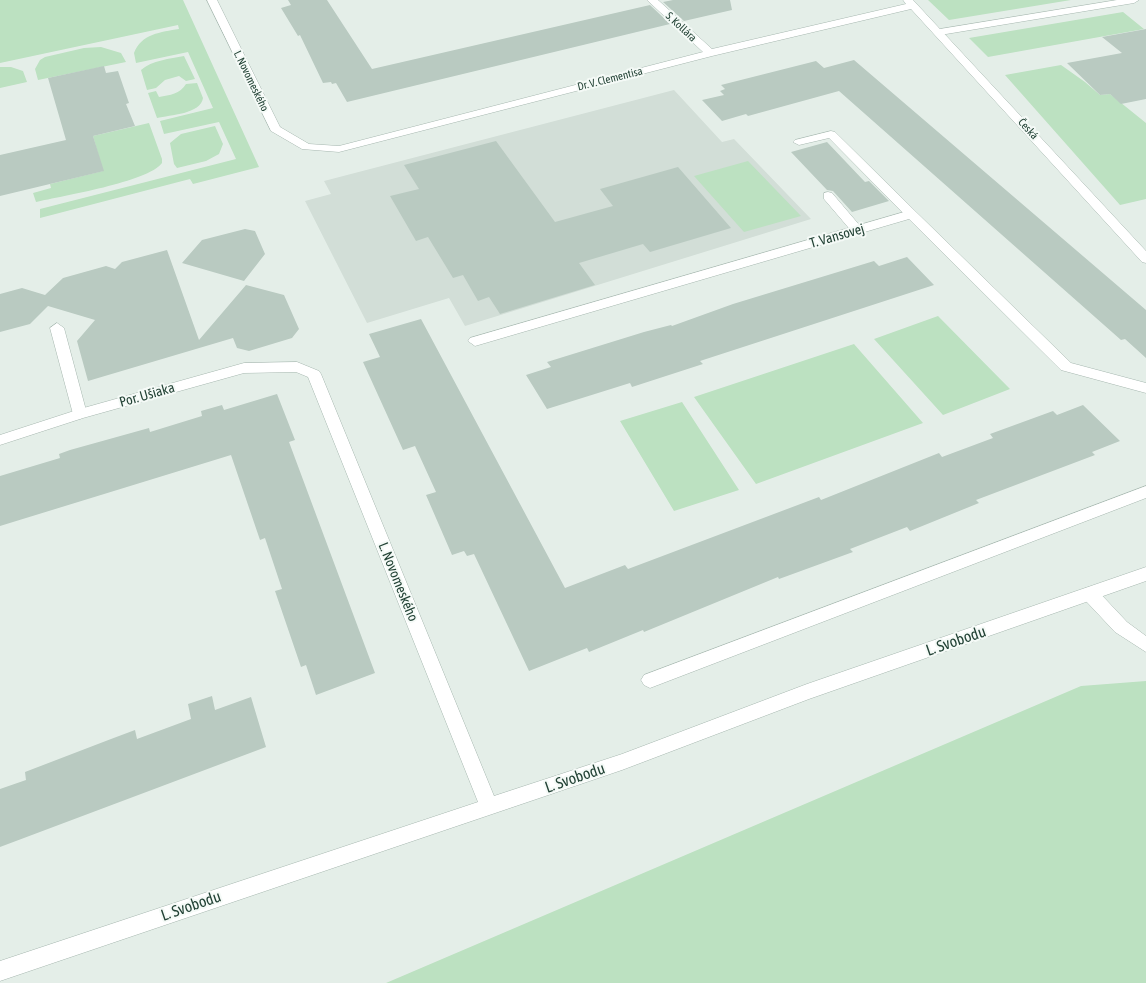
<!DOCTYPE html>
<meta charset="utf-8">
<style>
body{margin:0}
canvas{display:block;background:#e4eee8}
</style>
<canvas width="1146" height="983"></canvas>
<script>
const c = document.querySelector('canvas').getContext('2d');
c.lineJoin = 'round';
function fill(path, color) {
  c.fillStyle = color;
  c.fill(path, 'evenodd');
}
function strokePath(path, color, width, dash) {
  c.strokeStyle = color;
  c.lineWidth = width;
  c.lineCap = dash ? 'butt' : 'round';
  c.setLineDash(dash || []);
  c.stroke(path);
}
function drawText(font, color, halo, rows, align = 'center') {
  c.font = font + ' "Asap Condensed",sans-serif';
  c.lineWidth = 4;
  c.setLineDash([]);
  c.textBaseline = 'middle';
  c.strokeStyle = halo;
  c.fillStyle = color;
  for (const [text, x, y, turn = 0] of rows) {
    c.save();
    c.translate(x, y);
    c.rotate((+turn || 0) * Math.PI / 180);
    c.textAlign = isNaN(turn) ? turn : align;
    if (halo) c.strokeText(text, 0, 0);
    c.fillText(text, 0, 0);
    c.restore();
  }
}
const built = new Path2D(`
 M674,90L722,142L734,139L811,219L465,326L449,298L367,323L305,201L331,194L324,181Z`);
const green = new Path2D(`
 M0,0H183L259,167L193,184L190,179L40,218V209L236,159L219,122L164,134L160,121L213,108L188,52L136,63L134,53C141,34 161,32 179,29L178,25L0,63Z
 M928,0H1071L949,20Z
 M1123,12L1144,29L988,57L969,38Z
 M101,47L121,53L126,62L38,80L35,69L40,60L45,57L84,48Z
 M184,56L195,79L186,81L179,76L165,80L156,88L147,90L141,70C152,60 170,59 184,56Z
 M1061,65L1085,82L1100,95L1110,94L1146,123V199L1120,205L1005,75Z
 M0,67H11L23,71L27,82L0,88Z
 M197,83L203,98C201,114 170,115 157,118L148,93L156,91L159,97C170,95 180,94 186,84Z
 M149,123L162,159V163C148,182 62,196 36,202L33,193L51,188L50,184L103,171L93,136Z
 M215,126L223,144L219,154L206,161L177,168L174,164L170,143L181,134Z
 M748,161L801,216L744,232L694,176Z
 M938,316L1010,389L943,415L874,339Z
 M854,344L923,423L756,484L694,397Z
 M682,402L739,490L674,511L620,421Z
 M1146,681V983H386L1081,686Z`);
const building = new Path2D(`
 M288,0H327L372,69L650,5L670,24L347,102L336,83L332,84L331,82L323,83L300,35L298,36L281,8L291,5Z
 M673,0H730L732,10L684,21L663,2Z
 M1146,29V99L1121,104L1110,94L1100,95L1067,63L1122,53L1102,37Z
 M854,60L1146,310V358L1125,339L1121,340L839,91L748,116L746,114L722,121L702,100L724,95L720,91L725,89L721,85L816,61L824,68Z
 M104,66L106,73L118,71L129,103L126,104L135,126L93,136L104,171L0,196V155L66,140L48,78Z
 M496,141L555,222L613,206L600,189L678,167L731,228L650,252L643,244L579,263L595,285L500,314L489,297L478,301L463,275L453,278L428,237L416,241L390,196L419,189L404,165Z
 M827,142L865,182L869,181L889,201L852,212L833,191L827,190L791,152Z
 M245,229L255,231L265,254L244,281L182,263L202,240Z
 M167,250L199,340L246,285L284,295L299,329L292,338L249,351L237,348L233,338L88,381L77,341L95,320L48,306L30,324L0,332V294L22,288L45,295L63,278L106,266L115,269L122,262Z
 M907,257L934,285L700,361L703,364L632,387L630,383L547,409L526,375L551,367L547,362L644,332L671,325L672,326L733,304L874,261L879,266Z
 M421,319L565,588L625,565L628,569L819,497L821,500L939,453L942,457L993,438L990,434L1053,411L1057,415L1083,405L1120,441L1092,452L1095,455L976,500L979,503L910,531L907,527L850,549L853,552L779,579L778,577L644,632L643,630L589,652L587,648L529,671L474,554L467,556L464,551L452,555L426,495L436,492L415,446L403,450L363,362L380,357L369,334Z
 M277,394L295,440L289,442L375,673L316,695L306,665L301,667L275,591L282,589L265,538L260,540L231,455L0,526V476L60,458L59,454L70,450L149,428L150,432L202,416L201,411L222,405L224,410Z
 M212,696L215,710L251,697L266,747L0,847V789L26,780L25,772L111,739L135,730L137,739L191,719L188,704Z`);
const lane = new Path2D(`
 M1117,0H1139L1134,3L940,35L935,32L940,29Z
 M831,131L835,132L915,211V217H907L829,138L799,145L793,142L795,140Z
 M828,192L832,193L861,227L863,230L861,233H853L824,199V193Z
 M57,323L64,328L87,414L80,419L73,414L50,328Z
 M1090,587L1096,589L1127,622L1146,636V652L1115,632L1084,599L1082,594L1084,589Z`);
const street = new Path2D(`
 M207,0H217L280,127L309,144L339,146L703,52L647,0H658L712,49L906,4L903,0H913L1146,251V263L1142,262L911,9L712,56L339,152L302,149L271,131Z
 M911,210L915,211L1071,363L1146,383V393L1061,370L909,219L475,346L468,341L470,338Z
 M297,362L319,371L321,374L494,796L622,754L807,684L1146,567V581L809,699L622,770L0,981V961L478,802L308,377L296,372L244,373L83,418L0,445V435L80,409L244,363Z
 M1146,486V498L650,688L644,685L641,680L644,675Z`);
const farStreetnames = [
 ["S. Kollára",681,27,43],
 ["Dr. V. Clementisa",610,79,-14],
 ["L. Novomeského",251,81,64],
 ["Česká",1028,129,48]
];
const streetNames = [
 ["T. Vansovej",837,236,-16],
 ["Por. Ušiaka",147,395,-16],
 ["L. Novomeského",398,582,68]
];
const nearStreetnames = [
 ["L. Svobodu",956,641,-19],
 ["L. Svobodu",575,778,-19],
 ["L. Svobodu",191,906,-19]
];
fill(built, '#d2ded7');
fill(green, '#bce1c1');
fill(building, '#b9cac1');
strokePath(lane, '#a6b7af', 1);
strokePath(street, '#a6b7af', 1);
fill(lane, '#fff');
fill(street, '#fff');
drawText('11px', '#224235', '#f5faf7', farStreetnames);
drawText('14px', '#224235', '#f5faf7', streetNames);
drawText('16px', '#224235', '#f5faf7', nearStreetnames);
</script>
